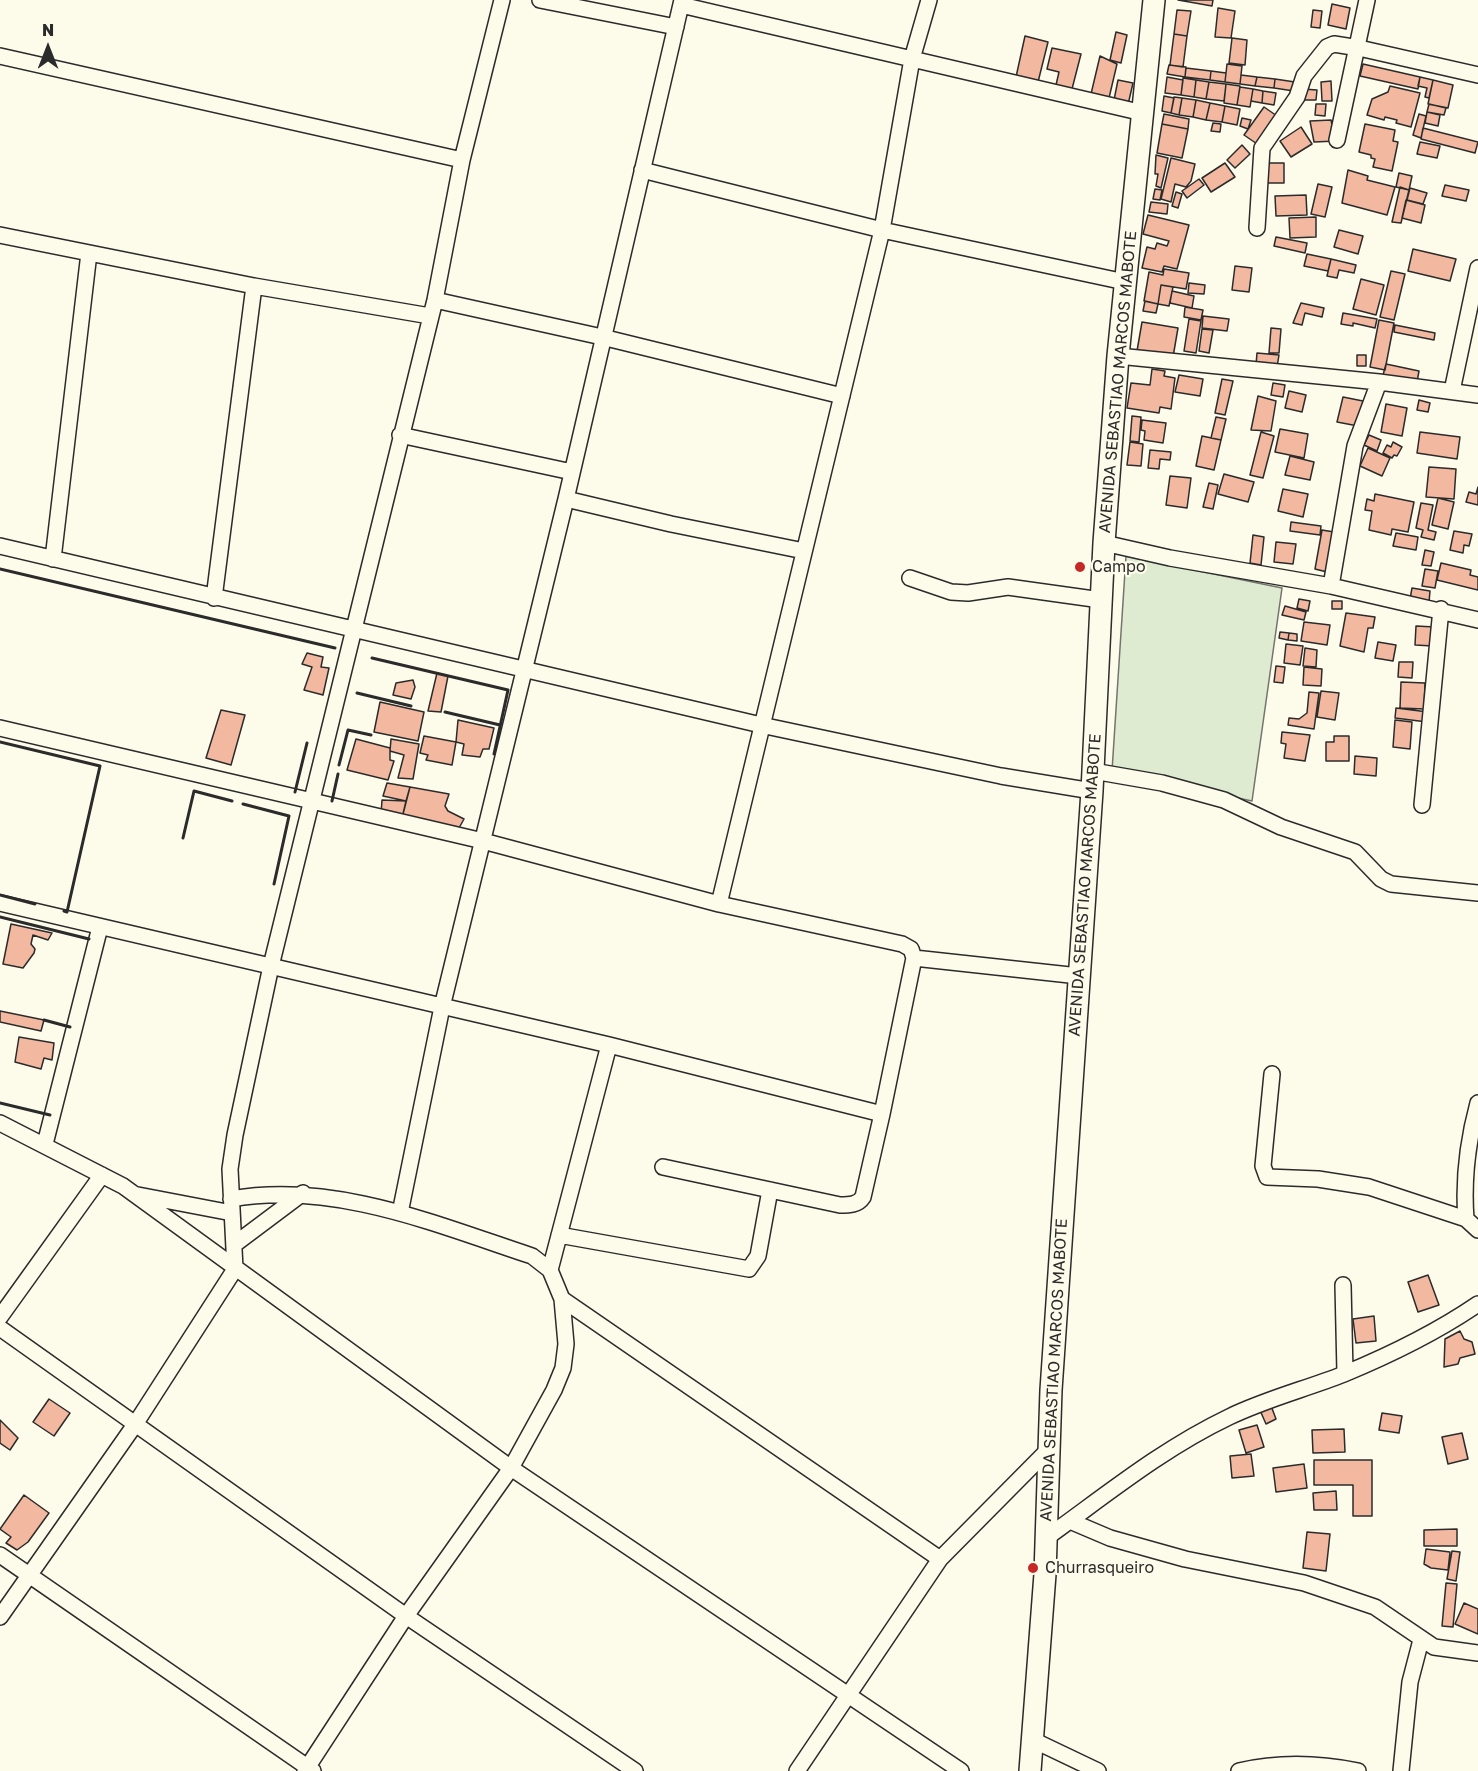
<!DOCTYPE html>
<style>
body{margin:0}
#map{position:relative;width:1478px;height:1771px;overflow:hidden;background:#fdfbea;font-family:"Golos Text",sans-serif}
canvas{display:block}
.north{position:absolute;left:18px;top:18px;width:60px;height:60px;-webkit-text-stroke:4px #fdfbea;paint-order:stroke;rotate:0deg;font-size:16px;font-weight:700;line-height:24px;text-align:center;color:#2b2b2b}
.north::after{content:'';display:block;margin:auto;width:21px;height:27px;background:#2b2b2b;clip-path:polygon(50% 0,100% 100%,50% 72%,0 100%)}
</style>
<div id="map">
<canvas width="1478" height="1771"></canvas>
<div class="north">N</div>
</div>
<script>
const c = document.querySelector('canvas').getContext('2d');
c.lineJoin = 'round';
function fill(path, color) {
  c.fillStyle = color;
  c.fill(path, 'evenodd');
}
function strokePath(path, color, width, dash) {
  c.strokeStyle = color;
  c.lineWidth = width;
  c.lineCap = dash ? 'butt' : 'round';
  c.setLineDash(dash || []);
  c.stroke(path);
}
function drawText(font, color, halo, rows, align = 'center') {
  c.font = font + ' "Golos Text",sans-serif';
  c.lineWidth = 4.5;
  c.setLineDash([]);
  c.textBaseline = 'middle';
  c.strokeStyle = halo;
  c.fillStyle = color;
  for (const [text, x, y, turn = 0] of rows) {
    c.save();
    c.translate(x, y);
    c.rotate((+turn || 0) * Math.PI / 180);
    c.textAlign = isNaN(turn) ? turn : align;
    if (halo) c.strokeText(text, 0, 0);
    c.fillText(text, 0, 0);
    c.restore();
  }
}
const green = new Path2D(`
 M1126,556L1282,588L1252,801L1112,771Z`);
const building = new Path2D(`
 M1178,0H1213L1212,6Z
 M1332,4L1350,8L1346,29L1328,25Z
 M1218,8L1235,11L1231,38L1215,37Z
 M1177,10L1191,11L1187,36L1174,34Z
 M1313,10L1322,11L1320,28L1311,27Z
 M1116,32L1127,35L1121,63L1110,60Z
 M1174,34L1187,36L1183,67L1170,65Z
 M1025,36L1048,42L1038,82L1016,77Z
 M1232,38L1247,40L1245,65L1229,63Z
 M1052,48L1081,54L1072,89L1056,85L1059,72L1047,69Z
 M1100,56L1117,64L1109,98L1091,94Z
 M1227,64L1242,66L1240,84L1225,82Z
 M1363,64L1420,77L1418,89L1360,76Z
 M1169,65L1186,67L1185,77L1167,74Z
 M1186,68L1211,71L1210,80L1185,77Z
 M1211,71L1226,73L1225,82L1210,80Z
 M1241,75L1257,77L1255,86L1240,84Z
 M1167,77L1183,80L1181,95L1165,93Z
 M1257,77L1275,79L1274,88L1255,86Z
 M1420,77L1433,80L1429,98L1425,97L1427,88L1418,86Z
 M1183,78L1196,80L1194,97L1181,95Z
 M1275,79L1295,82L1294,91L1274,88Z
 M1118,80L1133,83L1127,109L1113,105Z
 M1196,80L1209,82L1206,99L1194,97Z
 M1433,80L1453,85L1448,108L1428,104Z
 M1331,81L1332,101H1322L1321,82Z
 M1209,82L1226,84L1224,101L1206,99Z
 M1226,84L1240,86L1237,105L1224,103Z
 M1390,86L1420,93L1411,127L1396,123L1397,120L1385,117L1384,120L1367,115L1372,99L1388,92Z
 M1240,87L1253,89L1250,107L1237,105Z
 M1253,89L1263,91L1262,103L1251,101Z
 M1303,89L1317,90L1316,100H1303Z
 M1263,91L1276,93L1274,105L1262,103Z
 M1164,96L1174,98L1171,113L1162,111Z
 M1174,97L1182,98L1179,115L1171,113Z
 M1182,98L1196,100L1193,117L1179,115Z
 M1196,100L1210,103L1206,120L1193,117Z
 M1210,103L1225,106L1222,122L1206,120Z
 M1316,104H1326L1325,116L1315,115Z
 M1429,104L1446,108L1444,115L1427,112Z
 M1225,106L1240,109L1237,125L1222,122Z
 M1264,107L1280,118L1260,146L1244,135Z
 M1427,112L1440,115L1438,126L1425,123Z
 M1164,114L1189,119L1188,129L1162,124Z
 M1419,114L1426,116L1421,138L1413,135Z
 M1242,118L1251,120L1248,129L1240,126Z
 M1331,120L1336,141L1314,142L1310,121Z
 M1213,123L1221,124L1220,132L1211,131Z
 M1162,124L1188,129L1182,158L1157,153Z
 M1365,124L1395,130L1393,141L1398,142L1392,171L1373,167L1375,159L1371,158V155L1359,152Z
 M1301,127L1312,144L1291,157L1280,141Z
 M1423,128L1478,142L1475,153L1421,139Z
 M1420,142L1440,146L1437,158L1417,154Z
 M1242,145L1250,154L1235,168L1227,160Z
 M1156,155L1168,158L1161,188L1156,186L1158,174H1155Z
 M1171,158L1195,164L1191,181L1186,187L1175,184L1171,202L1161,199Z
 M1225,163L1235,177L1211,192L1202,178Z
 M1266,163H1284V183H1266Z
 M1348,170L1368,176L1367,180L1395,187L1387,215L1342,203Z
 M1399,173L1412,176L1409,190L1396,187Z
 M1199,179L1204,185L1187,198L1182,191Z
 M1318,184L1332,187L1325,217L1311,214Z
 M1445,185L1469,190L1466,201L1442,196Z
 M1400,187L1409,190L1401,223L1392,222Z
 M1410,188L1427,193L1423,204L1407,200Z
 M1155,189L1162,190L1160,200L1153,199Z
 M1176,192L1182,194L1178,208L1172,206Z
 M1306,195L1307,215L1276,216L1275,196Z
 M1406,200L1425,205L1421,223L1402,218Z
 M1151,202L1168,204L1167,214L1149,212Z
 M1148,215L1189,225L1177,269L1164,266L1162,272L1142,268L1147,247L1155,249L1157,243L1167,246L1169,241L1143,234Z
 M1316,217V237L1290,238L1289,218Z
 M1339,230L1363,236L1358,254L1334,247Z
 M1276,237L1307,243L1305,253L1274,246Z
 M1413,249L1456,259L1450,281L1408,271Z
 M1307,254L1331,259L1328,271L1304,266Z
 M1331,259L1356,265L1354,273L1339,270L1337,278L1327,276Z
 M1235,266L1252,268L1249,292L1232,290Z
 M1164,269L1189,273L1186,289L1161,285L1158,304L1144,301L1149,272L1163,275Z
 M1391,271L1405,274L1394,320L1380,317Z
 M1361,279L1384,285L1376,315L1353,309Z
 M1189,283L1205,285L1204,294L1188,293Z
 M1161,285L1173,287L1169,306L1158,304Z
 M1172,291L1194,296L1192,308L1170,303Z
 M1145,301L1158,304L1156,313L1143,311Z
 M1301,303L1324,308L1322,317L1305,313L1302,325L1293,323Z
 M1185,307L1203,310L1201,320L1184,317Z
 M1343,313L1377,319L1375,328L1353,323V326L1341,324Z
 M1203,316L1229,319L1227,331L1202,328Z
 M1189,319L1201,321L1196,353L1184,351Z
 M1379,320L1394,323L1385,370L1370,367Z
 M1142,322L1178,328L1173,357L1137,351Z
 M1395,325L1435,333L1434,340L1394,332Z
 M1271,328L1281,329L1279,353H1269Z
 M1202,329L1213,330L1209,353L1199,351Z
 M1257,353L1279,355L1277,367L1256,365Z
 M1357,355H1366V366H1357Z
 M1386,364L1419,371L1417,382L1383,375Z
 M1152,369L1165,371L1164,376L1175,378L1171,409L1160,407L1159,413L1127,408L1131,383L1150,385Z
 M1179,375L1203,379L1200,396L1175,392Z
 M1222,379L1233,381L1225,415L1215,413Z
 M1273,383L1285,385L1283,397L1271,395Z
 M1289,391L1306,395L1302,412L1285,408Z
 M1258,396L1276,401L1271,431L1251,430Z
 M1343,397L1363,401L1358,426L1337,422Z
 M1419,400L1430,403L1428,412L1417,410Z
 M1386,404L1407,408L1402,436L1381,432Z
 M1132,416L1141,417L1139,442L1130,441Z
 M1216,417L1226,419L1221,440L1211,438Z
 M1142,420L1166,423L1163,443L1144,440L1145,431L1141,430Z
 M1280,429L1308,434L1304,458L1275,452Z
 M1261,432L1274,436L1263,478L1250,475Z
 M1420,432L1460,437L1457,459L1417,453Z
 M1369,435L1381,440L1377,451L1364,445Z
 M1202,436L1221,440L1214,470L1196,466Z
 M1130,442L1143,444L1141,466L1127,465Z
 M1393,442L1402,447L1397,456L1394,455L1392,458L1383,453L1387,445L1391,447Z
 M1368,448L1390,458L1382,476L1360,466Z
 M1150,450L1171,452L1170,460L1160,459L1159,469L1148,468Z
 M1290,456L1314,462L1310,480L1285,475Z
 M1429,467L1456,469L1454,499L1426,497Z
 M1224,474L1254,482L1248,502L1218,494Z
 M1170,476L1191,478L1187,508L1166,505Z
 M1209,483L1218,485L1213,509L1203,507Z
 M1478,487V505L1466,502L1469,492L1476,494Z
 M1283,489L1308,494L1303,517L1278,511Z
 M1375,494L1414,502L1408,532L1392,529L1391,535L1369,530L1372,511L1365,510L1367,499L1374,501Z
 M1438,498L1454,502L1448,529L1432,525Z
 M1421,503L1433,505L1428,530L1436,532L1434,540L1421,537L1423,530L1416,528Z
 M1291,522L1321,526L1320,535L1290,531Z
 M1322,530L1334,532L1327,572L1315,569Z
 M1454,531L1472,534L1469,546L1464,545L1463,553L1450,550Z
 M1396,533L1418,537L1416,550L1393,546Z
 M1253,535L1264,537L1261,565L1250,563Z
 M1276,542L1296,544L1293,564L1274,562Z
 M1425,550L1434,552L1431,566L1422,565Z
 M1441,563L1471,570L1470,575L1478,577V590L1437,580Z
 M1425,569L1438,571L1435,588L1422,586Z
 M1412,588L1430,591L1429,602L1410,599Z
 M1299,599L1310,601L1308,611L1297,608Z
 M1332,601H1342V609H1332Z
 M1285,606L1306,612L1304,620L1282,615Z
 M1346,613L1375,617L1373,628H1368L1364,652L1340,646Z
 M1304,622L1330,625L1327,645L1301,641Z
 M1416,626L1435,627L1433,646L1415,645Z
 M1280,632L1289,633L1288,640L1279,638Z
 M1289,633L1297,634V641L1288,640Z
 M1378,642L1396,645L1393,661L1375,658Z
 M1286,644L1303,646L1300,665L1284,663Z
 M1305,648L1317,650L1316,667L1303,666Z
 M307,653L323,657L321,667L329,668L323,695L304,690L312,667L302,664Z
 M1399,662H1413L1412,678L1398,677Z
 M1276,666L1285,667L1283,683L1274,682Z
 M1304,667L1322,669L1321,686L1303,685Z
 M437,673L448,676L441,712L428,711Z
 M413,680L415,687L411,699L393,695L396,683Z
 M1401,682L1425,683L1424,709L1400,708Z
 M1321,691L1339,693L1335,720L1317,717Z
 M1309,692L1319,693L1314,729L1288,725L1289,718L1299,719L1307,713Z
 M380,702L424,712L418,741L374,732Z
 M1396,708L1428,712L1427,722L1395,718Z
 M221,710L245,715L231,765L206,758Z
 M458,720L494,728L489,749H483L480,757L462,755L464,744L456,742Z
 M1395,720L1412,722L1410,749L1393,747Z
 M1282,732L1310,735L1305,761L1284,758L1286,744L1281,743Z
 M424,736L456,742L452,765L426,760L428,755L420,753Z
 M1334,736H1349V761H1326V742H1334Z
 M356,739L390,748V760L394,761L388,780L347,770Z
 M391,739L419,744L413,779L398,778L404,755L390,751Z
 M1355,756L1377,758L1376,776L1354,774Z
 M387,783L410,787L406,801L383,796Z
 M410,787L449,794L445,806L448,811L464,819L459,828L402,818Z
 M382,800L406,801L402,818L381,814Z
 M11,924L52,933L48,940L33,935L31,944L35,949L34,953L23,968L3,964Z
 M0,1011L44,1020L41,1031L0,1022Z
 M19,1037L54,1043L52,1060L44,1058L41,1069L15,1062Z
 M1428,1275L1439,1305L1418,1312L1408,1282Z
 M1374,1316L1376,1341L1356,1343L1353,1319Z
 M1460,1331L1464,1339L1472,1342L1475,1354L1460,1358L1458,1364L1444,1367L1445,1339Z
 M49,1399L70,1413L54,1436L33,1422Z
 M1270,1403L1276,1419L1266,1424L1259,1408Z
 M1382,1413L1402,1416L1399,1433L1379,1430Z
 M0,1420L18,1438L10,1450L0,1443Z
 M1257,1425L1264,1447L1246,1453L1239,1430Z
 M1344,1429L1345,1452L1313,1453L1312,1430Z
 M1462,1433L1468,1459L1448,1464L1442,1437Z
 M1251,1454L1254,1476L1232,1478L1230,1456Z
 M1314,1460H1372V1516H1353V1485H1314Z
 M1304,1464L1307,1488L1276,1492L1273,1468Z
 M1336,1491L1337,1510H1314L1313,1493Z
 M24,1495L49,1513L28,1542L17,1550L6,1543L11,1537L0,1529Z
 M1457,1529V1546H1424V1530Z
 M1307,1532L1330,1534L1326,1571L1303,1568Z
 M1426,1549L1450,1552L1448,1570L1431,1568L1424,1564Z
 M1452,1551L1460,1552L1456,1581L1447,1579Z
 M1446,1583L1457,1584L1453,1627L1442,1626Z
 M1464,1603L1478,1609V1634L1455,1624Z`);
const street = new Path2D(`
 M540,0L676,27
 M681,5L1143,113
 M0,56L462,160
 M1337,140L1367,0
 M642,170L882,230L1125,282
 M1257,228L1262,148L1297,97L1304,76L1327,47L1334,44L1359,48L1478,75
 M0,235L254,286L430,316
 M435,300L602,337L842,396
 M1118,356L1379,382L1478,395
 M1452,391L1478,268
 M400,435L572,472
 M566,499L671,524L804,551
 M1104,543L1170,558L1331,586L1478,620
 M0,546L761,725L1001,776L1092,791
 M53,559L89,253
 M910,578L951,592L968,593L1008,587L1101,600
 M1331,586L1355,446L1379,382
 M214,598L254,286
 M0,728L483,841L719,904L902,944L911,949L914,958L882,1114L609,1045L0,903
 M1093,771L1162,783L1224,800L1281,827L1355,852L1381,879L1391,884L1478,893
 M1422,805L1441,609
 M719,904L882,230L912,59L929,0
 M914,958L1079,976
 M1272,1074L1263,1166L1267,1177L1318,1179L1369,1187L1466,1219
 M1478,1103C1468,1140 1463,1181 1466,1219L1478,1230
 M0,1123L123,1186L511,1468L961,1771
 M45,1144L100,927
 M663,1167L840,1205C849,1205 858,1205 863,1197L882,1114
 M138,1195L232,1213
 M231,1199C334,1181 435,1224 532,1256L550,1270L562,1299L566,1344L563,1368L554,1390L511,1468L406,1616L305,1771
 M400,1213L442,1007L566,499L682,0
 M559,1235L749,1269L758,1256L770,1190
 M235,1244L303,1193
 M550,1270L609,1045
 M1343,1285L1345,1373
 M562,1299L940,1559
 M0,1317L102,1175
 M0,1328L406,1616L635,1771
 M1070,1521L1110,1538L1185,1559L1304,1583L1375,1607L1434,1647L1478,1653
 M1046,1538C1106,1495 1162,1449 1229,1417C1266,1399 1306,1389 1344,1374C1390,1355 1437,1332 1478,1304
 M0,1555L313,1771
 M0,1617L134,1426L235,1269L230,1169L235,1135L271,966L435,300L462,160L502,0
 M1033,1740L1098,1771
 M797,1771L940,1559L1048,1450
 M1239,1771C1277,1762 1319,1763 1358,1771
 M1401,1771L1410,1682L1421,1640`);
const secondary = new Path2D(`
 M1030,1771L1045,1574L1051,1390L1092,791L1104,543L1118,356L1154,0`);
const wall = new Path2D(`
 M0,569L335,648
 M372,658L508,690L494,754
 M357,693L411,706
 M445,712L500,725
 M0,742L100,766L67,912L64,911
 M339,765L348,730L371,735
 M295,792L307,743
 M332,801L338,774
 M243,804L289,816L274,884
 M183,838L194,791L232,801
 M0,895L35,904
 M0,917L89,939
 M44,1020L70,1027
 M0,1103L50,1115`);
const markers = [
 [1080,567,6,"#c62828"],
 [1033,1568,6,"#c62828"]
];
const streetNames = [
 ["AVENIDA SEBASTIAO MARCOS MABOTE",1118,382,-85],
 ["AVENIDA SEBASTIAO MARCOS MABOTE",1085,885,-86],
 ["AVENIDA SEBASTIAO MARCOS MABOTE",1054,1370,-87]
];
const poiNames = [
 ["Campo",1092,567],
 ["Churrasqueiro",1045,1568]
];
fill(green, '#deebd1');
strokePath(green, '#74746e', 1.5);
fill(building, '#f2b8a0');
strokePath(building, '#2b2b2b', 1.5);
strokePath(street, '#2b2b2b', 18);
strokePath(secondary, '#2b2b2b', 24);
strokePath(street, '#fdfbea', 15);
strokePath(secondary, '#fdfbea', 21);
strokePath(wall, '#2b2b2b', 3);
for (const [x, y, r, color] of markers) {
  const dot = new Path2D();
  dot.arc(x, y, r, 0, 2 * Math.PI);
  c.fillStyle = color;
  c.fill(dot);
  strokePath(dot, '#fdfbea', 2);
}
drawText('16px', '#2b2b2b', '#fdfbea', streetNames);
drawText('16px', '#2b2b2b', '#fdfbea', poiNames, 'left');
</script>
